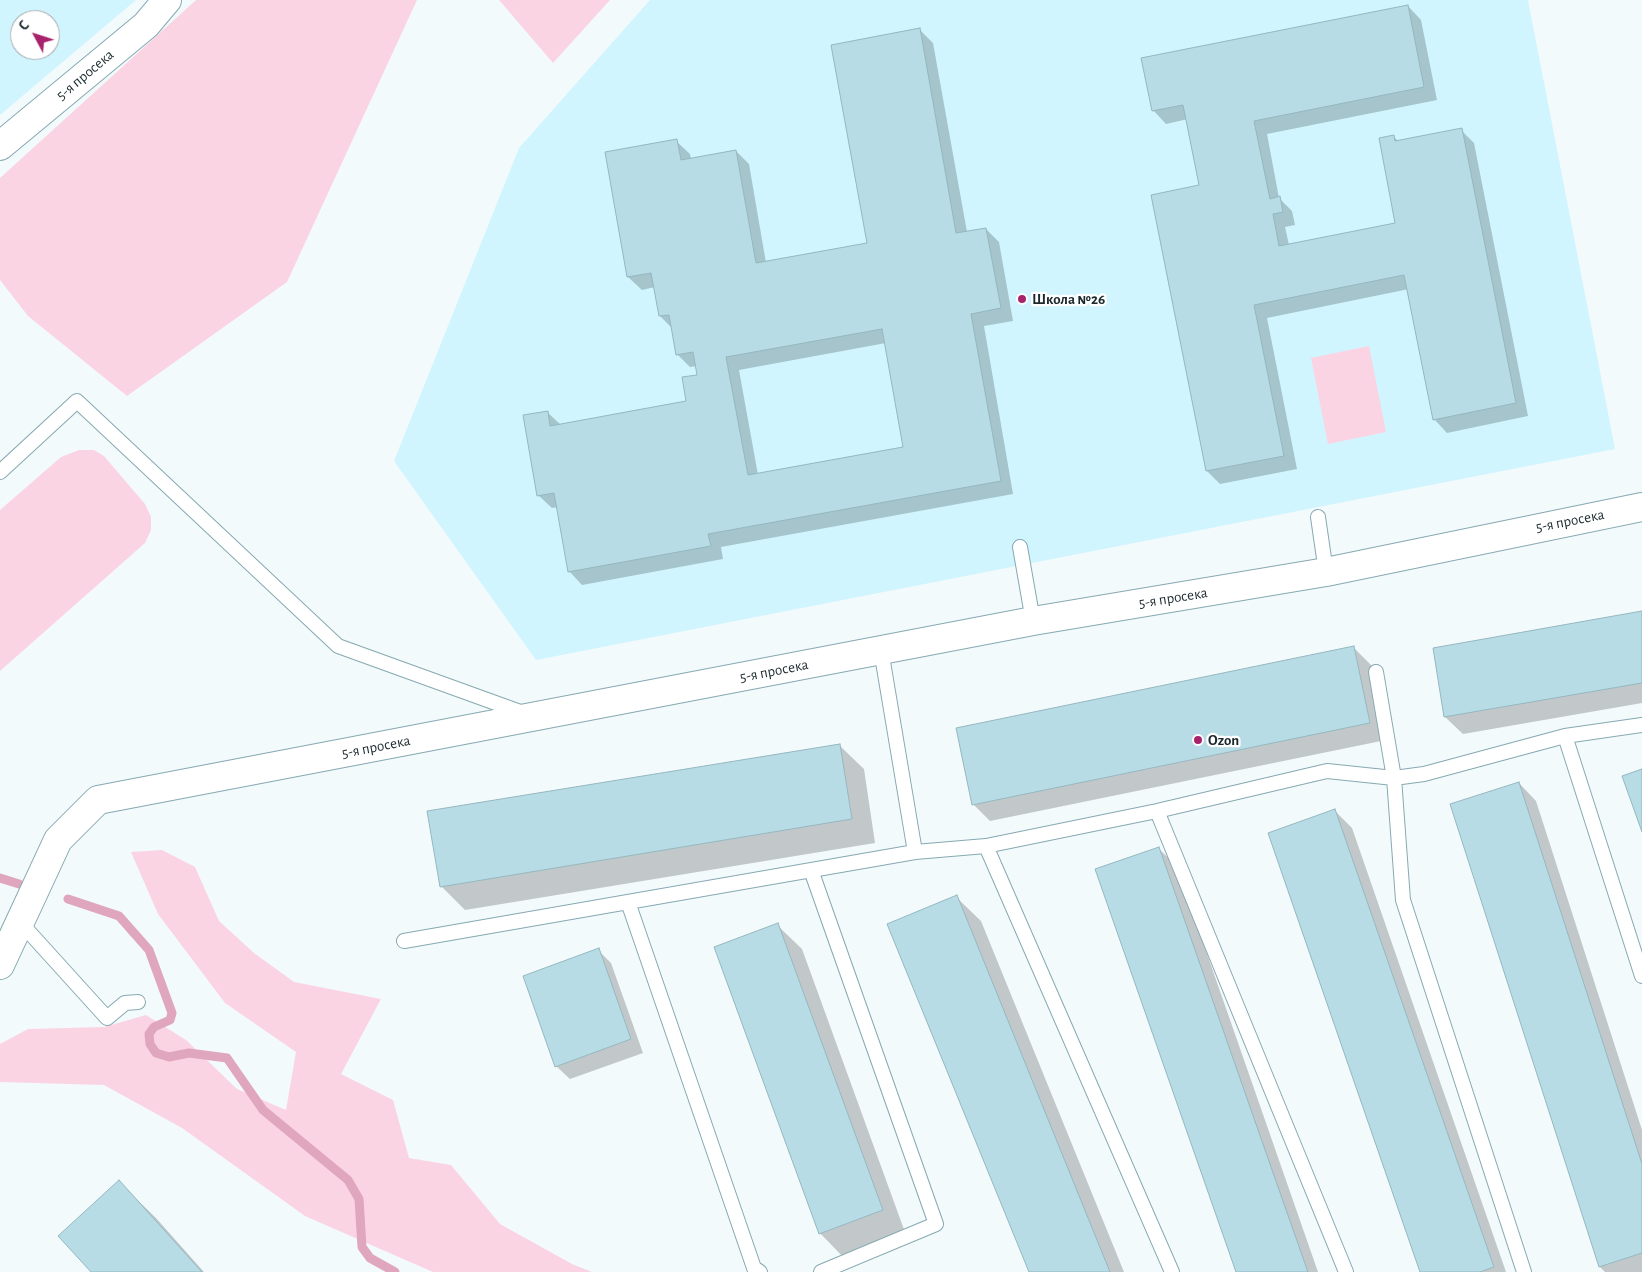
<!DOCTYPE html>
<meta charset="utf-8">
<style>
body{margin:0}
#map{position:relative;width:1642px;height:1272px;overflow:hidden;background:#f3fafc;font-family:"Alegreya Sans",sans-serif}
canvas{display:block}
.north{position:absolute;left:10px;top:10px;width:50px;height:50px;box-sizing:border-box;background:#fff;border:1px solid #a4a9ab;border-radius:50%;rotate:310deg;font-size:14px;font-weight:700;line-height:20px;text-align:center;color:#1b292d}
.north::after{content:'';display:block;margin:auto;width:18px;height:22px;background:#a8236c;clip-path:polygon(50% 0,100% 100%,50% 72%,0 100%)}
</style>
<div id="map">
<canvas width="1642" height="1272"></canvas>
<div class="north">С</div>
</div>
<script>
const context = document.querySelector('canvas').getContext('2d');
context.lineJoin = 'round';
function fillPath(path, color) {
  context.fillStyle = color;
  context.fill(path, 'evenodd');
}
function poly(rows) {
  const path = new Path2D();
  for (const r of rows) {
    path.moveTo(r[0], r[1]);
    for (let i = 2; i < r.length; i += 2) path.lineTo(r[i], r[i + 1]);
  }
  return path;
}
function trace(path, color, width, dash) {
  context.strokeStyle = color;
  context.lineWidth = width;
  context.lineCap = dash ? 'butt' : 'round';
  context.setLineDash(dash || []);
  context.stroke(path);
}
function drawText(font, color, halo, rows, align = 'center') {
  context.font = font + ' "Alegreya Sans",sans-serif';
  context.lineWidth = 4.5;
  context.setLineDash([]);
  context.textBaseline = 'middle';
  context.strokeStyle = halo;
  context.fillStyle = color;
  for (const [text, x, y, turn = 0] of rows) {
    context.save();
    context.translate(x, y);
    context.rotate((+turn || 0) * Math.PI / 180);
    context.textAlign = isNaN(turn) ? turn : align;
    if (halo) context.strokeText(text, 0, 0);
    context.fillText(text, 0, 0);
    context.restore();
  }
}
const built = poly([
 [0,0,136,0,0,115],
 [20,20,50,20,50,50,20,50],
 [650,0,1528,0,1615,449,536,660,394,461,519,148]
]);
const green = poly([
 [196,0,417,0,287,282,127,396,28,316,0,280,0,178],
 [499,0,610,0,553,63],
 [1369,346,1386,432,1328,444,1311,358],
 [79,450,94,450,104,456,145,504,151,517,151,530,145,543,0,671,0,510,61,457],
 [162,850,195,867,219,921,254,953,294,982,381,999,341,1074,393,1100,409,1158,451,1165,500,1224,572,1264,592,1272,433,1272,305,1216,182,1128,104,1085,0,1082,0,1044,28,1029,104,1027,146,1015,186,1040,237,1089,286,1110,296,1052,225,1003,158,914,131,852]
]);
const shadow = poly([
 [1408,6,1421,20,1437,100,1267,134,1279,198,1292,211,1295,225,1285,227,1289,245,1397,224,1394,137,1399,142,1461,130,1474,143,1528,416,1447,433,1434,419,1409,289,1267,318,1297,469,1220,484,1207,471,1153,195,1201,186,1188,119,1166,124,1153,110],
 [920,30,933,43,967,232,986,229,999,242,1013,321,984,326,1013,494,721,547,723,559,582,585,569,571,558,507,552,508,538,495,547,412,561,425,688,402,698,376,697,366,690,367,677,354,672,328,660,316,655,287,642,290,628,277,676,141,690,154,691,159,736,151,749,164,766,263,868,244],
 [886,343,904,448,758,475,739,370],
 [1642,612,1642,703,1463,734,1445,717,1434,649],
 [1354,648,1371,665,1386,740,990,821,973,804],
 [839,745,864,769,875,843,465,910,441,886],
 [1519,783,1536,801,1642,1130,1642,1272,1605,1272,1600,1267],
 [1335,811,1352,828,1506,1272,1421,1272],
 [1158,848,1176,865,1318,1272,1237,1272],
 [956,897,981,921,1124,1272,1030,1272],
 [777,925,802,949,906,1235,844,1258,820,1233],
 [598,950,611,963,643,1053,570,1079,556,1066],
 [119,1182,156,1218,204,1272,93,1272]
]);
const stream = poly([
 [0,878,19,884],
 [68,899,119,916,149,950,172,1013,170,1020,154,1027,149,1034,150,1044,156,1053,169,1057,189,1053,227,1058,263,1110,348,1180,359,1199,362,1247,370,1258,395,1272]
]);
const building = poly([
 [1408,5,1424,87,1254,121,1270,199,1280,196,1283,212,1273,214,1279,246,1395,223,1379,138,1394,135,1395,141,1462,128,1516,403,1433,420,1404,275,1254,305,1284,456,1206,471,1151,195,1199,185,1183,105,1152,111,1141,58,1408,5],
 [920,28,956,233,986,228,1001,308,971,314,1001,481,708,534,711,546,568,572,554,493,537,496,523,415,548,411,550,426,686,401,682,377,697,375,693,352,676,355,669,315,659,316,651,273,627,277,605,152,677,139,681,160,736,150,756,263,867,243,831,45,920,28],
 [882,329,903,447,748,475,726,357,882,329],
 [1642,611,1642,683,1444,717,1433,648,1642,611],
 [1354,646,1370,723,972,805,956,728,1354,646],
 [840,744,852,819,440,887,427,811,840,744],
 [1642,769,1642,832,1622,776,1642,769],
 [1519,782,1642,1164,1642,1253,1599,1267,1450,804,1519,782],
 [1335,809,1494,1267,1480,1272,1420,1272,1268,833,1335,809],
 [1159,847,1277,1184,1308,1272,1236,1272,1095,869,1159,847],
 [957,895,1110,1272,1029,1272,887,924,957,895],
 [778,923,883,1210,819,1234,714,947,778,923],
 [599,948,631,1039,555,1067,523,976,599,948],
 [119,1180,202,1272,91,1272,58,1236,119,1180]
]);
const lane = poly([
 [0,472,77,401,338,646,526,714],
 [1318,517,1326,572],
 [1020,547,1033,621],
 [881,650,915,852,986,846],
 [1376,672,1394,778,1403,900,1524,1272],
 [1565,736,1642,976],
 [1157,811,1346,1272],
 [811,870,936,1224,821,1272],
 [628,902,754,1268,760,1272],
 [20,922,107,1018,125,1003,138,1002],
 [404,941,915,852],
 [1172,1272,986,846,1157,811,1327,771,1394,778,1424,774,1565,736,1642,725]
]);
const street = poly([
 [0,146,146,25,167,0],
 [0,965,58,840,98,800,1033,621,1326,572,1642,507]
]);
const markers = [
 [1022,299,5,"#a8236c"],
 [1198,740,5,"#a8236c"]
];
const streetNames = [
 ["5-я просека",85,75,-40],
 ["5-я просека",1570,521,-11],
 ["5-я просека",1173,598,-9],
 ["5-я просека",774,671,-11],
 ["5-я просека",376,747,-11]
];
const poiNames = [
 ["Школа №26",1032,299],
 ["Ozon",1208,740]
];
fillPath(built, '#d0f5fe');
fillPath(green, '#fbd4e3');
fillPath(shadow, '#0003');
trace(stream, '#dfa6bd', 9);
fillPath(building, '#b8dce5');
trace(building, '#94b7c0', 1);
trace(lane, '#86a9b2', 16);
trace(street, '#86a9b2', 30);
trace(lane, '#fff', 14);
trace(street, '#fff', 28);
for (const [x, y, r, color] of markers) {
  const dot = new Path2D();
  dot.arc(x, y, r, 0, 2 * Math.PI);
  context.fillStyle = color;
  context.fill(dot);
  trace(dot, '#fff', 2);
}
drawText('15px', '#1b292d', '#fff', streetNames);
drawText('bold 15px', '#1b292d', '#fff', poiNames, 'left');
</script>
